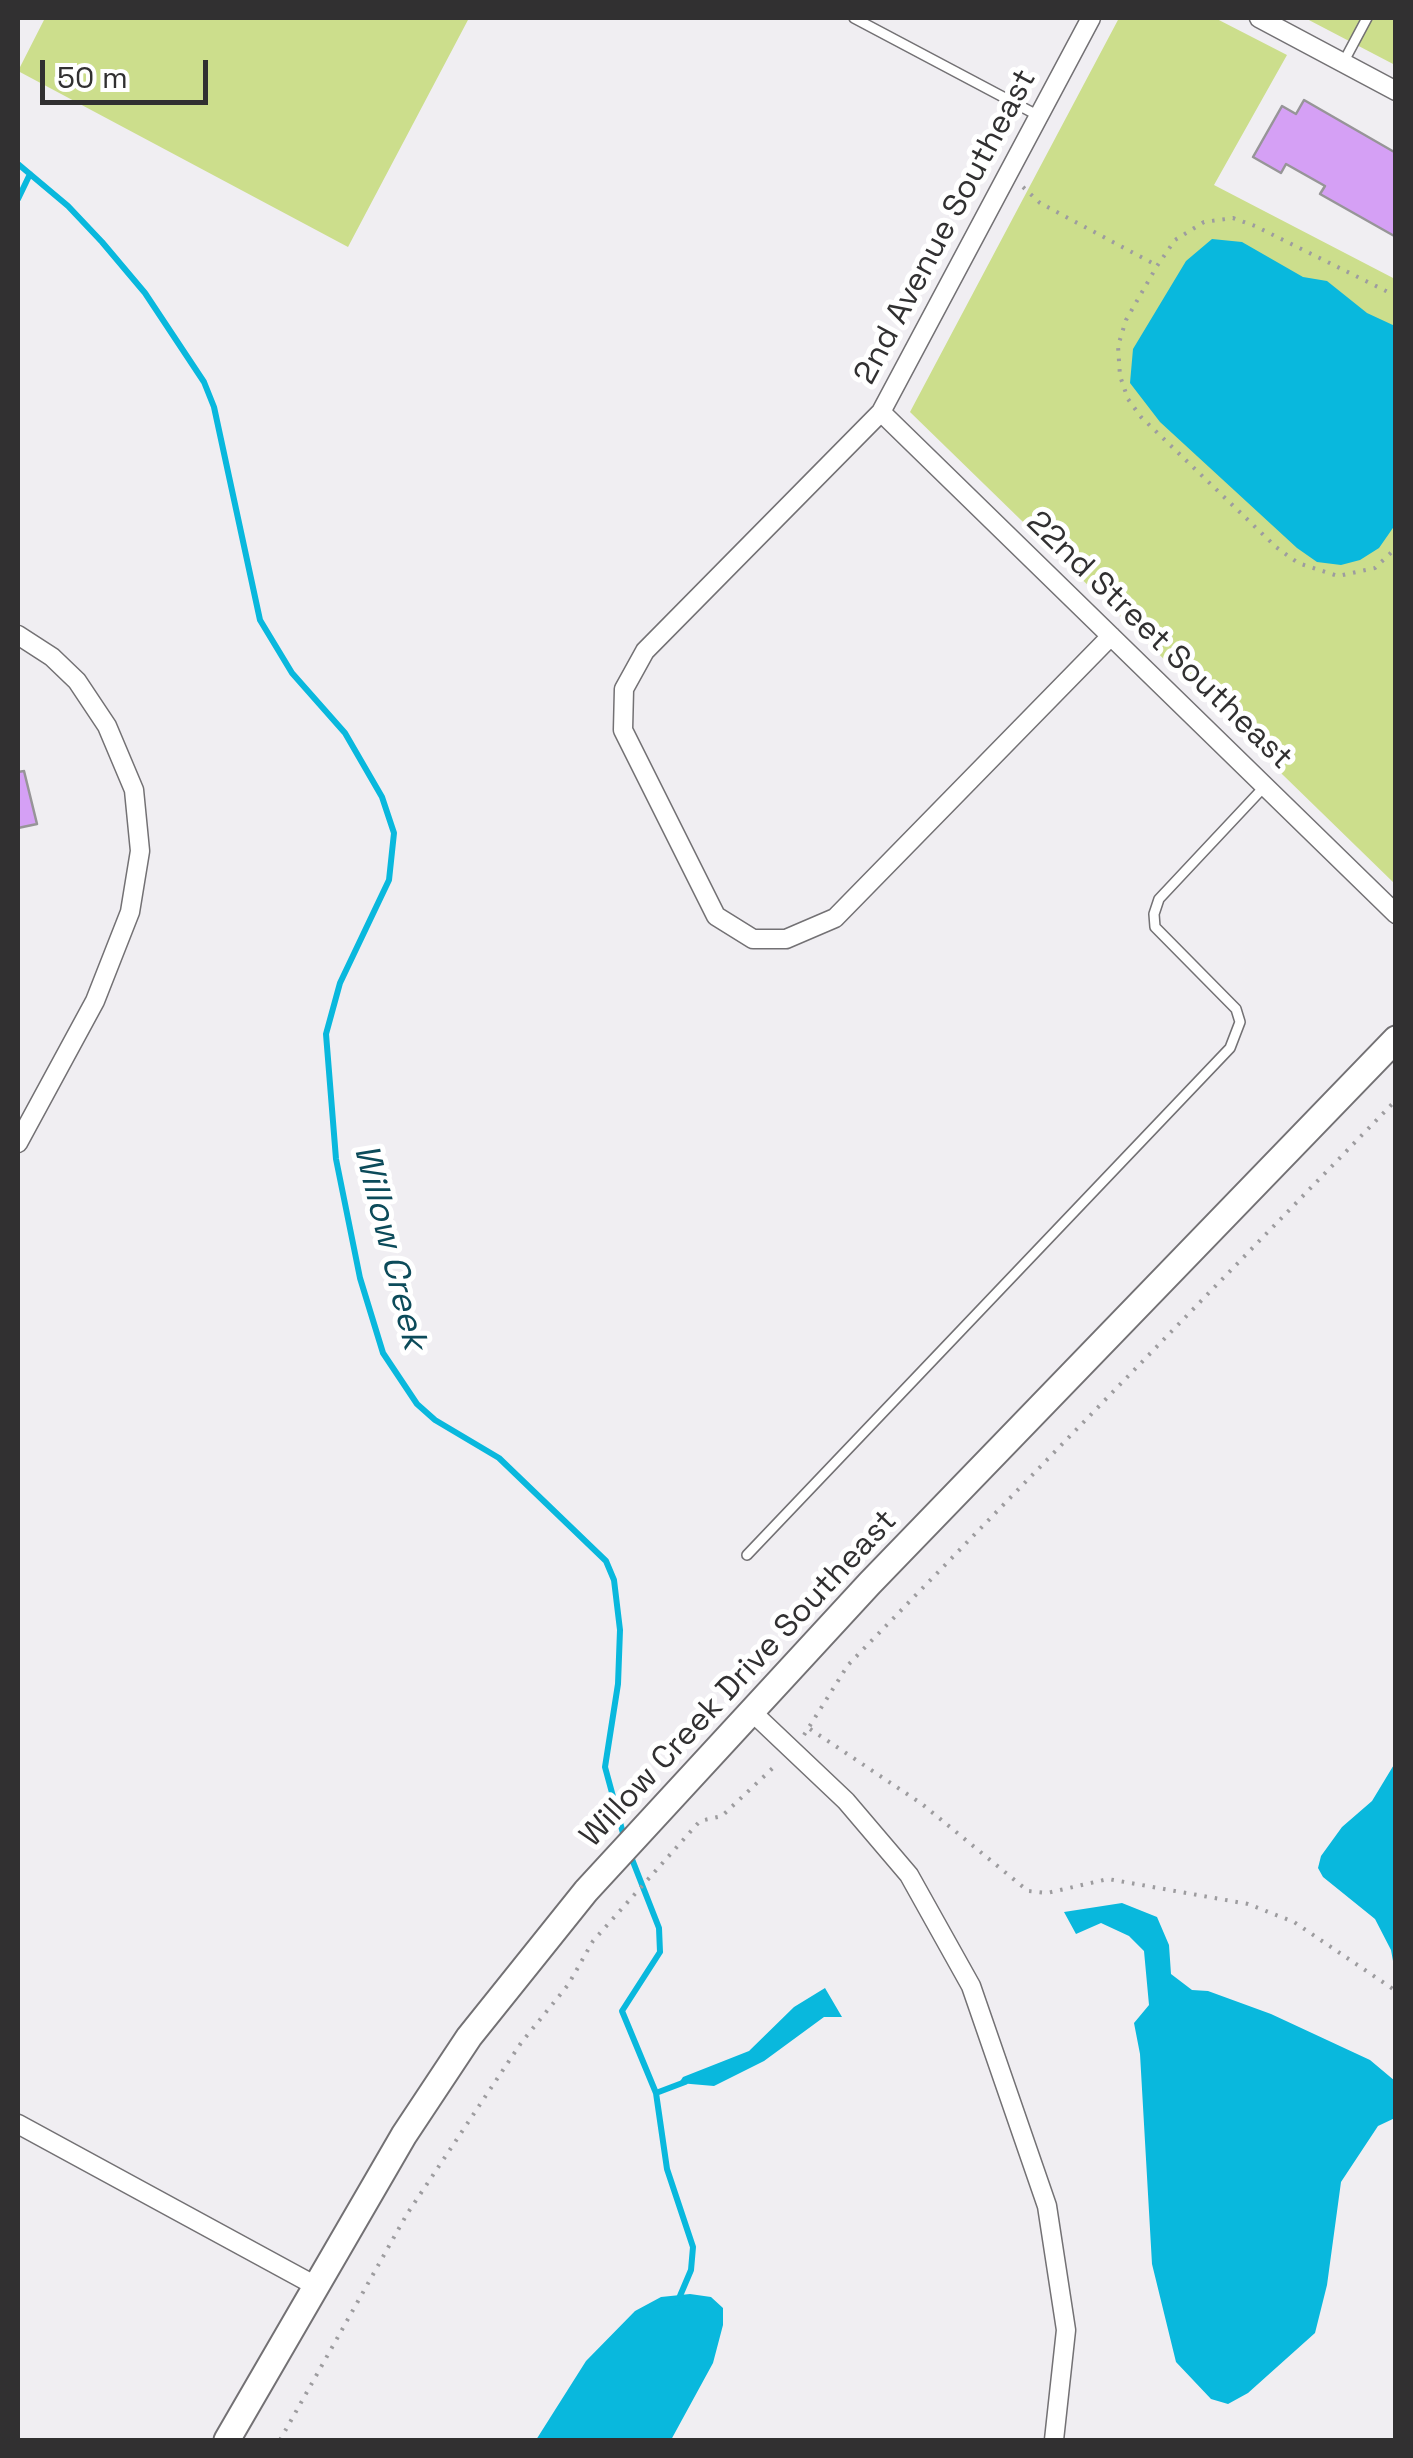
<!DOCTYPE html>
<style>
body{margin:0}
#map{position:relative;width:1413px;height:2458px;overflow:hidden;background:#f0eef2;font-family:"Space Grotesk",sans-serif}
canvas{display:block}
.frame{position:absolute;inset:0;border:20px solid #313031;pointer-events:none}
.scale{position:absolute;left:40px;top:60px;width:168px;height:45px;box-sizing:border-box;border:5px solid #313031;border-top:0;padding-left:12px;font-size:30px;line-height:35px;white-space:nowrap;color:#313031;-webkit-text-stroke:8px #fff;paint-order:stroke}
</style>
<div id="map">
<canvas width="1413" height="2458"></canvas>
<div class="frame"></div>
<div class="scale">50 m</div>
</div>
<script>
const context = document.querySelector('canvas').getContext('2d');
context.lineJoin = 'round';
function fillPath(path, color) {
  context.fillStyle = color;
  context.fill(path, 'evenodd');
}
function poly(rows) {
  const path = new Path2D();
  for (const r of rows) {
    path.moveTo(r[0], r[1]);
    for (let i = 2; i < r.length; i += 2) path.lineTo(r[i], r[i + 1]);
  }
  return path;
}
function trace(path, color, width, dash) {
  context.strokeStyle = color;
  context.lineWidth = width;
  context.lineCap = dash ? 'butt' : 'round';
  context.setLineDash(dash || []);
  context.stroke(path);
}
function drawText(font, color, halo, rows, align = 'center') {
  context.font = font + ' "Space Grotesk",sans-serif';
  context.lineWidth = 10;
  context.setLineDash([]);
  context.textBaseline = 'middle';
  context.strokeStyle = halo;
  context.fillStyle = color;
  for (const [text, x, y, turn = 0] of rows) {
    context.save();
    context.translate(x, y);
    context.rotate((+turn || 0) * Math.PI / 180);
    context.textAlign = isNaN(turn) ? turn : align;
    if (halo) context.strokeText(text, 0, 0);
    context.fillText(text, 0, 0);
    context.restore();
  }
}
const green = poly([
 [45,18,469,18,348,247,18,71],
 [1119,18,1215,18,1287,55,1214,185,1395,279,1395,884,910,412],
 [1305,18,1395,18,1395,65]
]);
const water = poly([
 [1212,239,1242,242,1303,277,1327,281,1367,313,1395,326,1395,525,1379,548,1360,560,1341,565,1317,562,1297,548,1160,422,1130,383,1133,349,1186,261],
 [1395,1763,1396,1972,1395,1972,1391,1950,1375,1919,1323,1877,1318,1868,1321,1856,1342,1827,1372,1801],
 [1122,1903,1157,1917,1169,1945,1171,1974,1192,1990,1208,1991,1271,2014,1370,2060,1395,2081,1395,2118,1378,2126,1341,2182,1327,2285,1315,2333,1248,2393,1228,2404,1211,2399,1176,2362,1152,2264,1140,2054,1134,2023,1149,2005,1144,1951,1129,1936,1101,1923,1076,1934,1064,1912],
 [825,1988,842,2017,824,2017,764,2061,714,2086,679,2083,683,2077,749,2051,794,2007],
 [690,2294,711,2297,723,2308,723,2325,713,2363,671,2440,536,2440,586,2361,635,2311,661,2297]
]);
const stream = poly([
 [18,164,68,206,102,242,145,293,204,382,214,407,260,620,292,673,345,733,382,797,394,833,389,880,340,983,326,1034,336,1159,360,1278,383,1353,417,1404,435,1420,499,1458,606,1561,614,1580,620,1630,618,1684,605,1767,624,1837],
 [18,199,30,174],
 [630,1854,659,1928,660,1952,622,2011,656,2093,667,2169,693,2247,691,2270,677,2303],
 [656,2093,685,2082]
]);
const building = poly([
 [1304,100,1396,153,1396,237,1320,194,1325,186,1286,164,1281,173,1253,157,1282,106,1296,114,1304,100],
 [24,771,37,824,18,828,18,772,24,771]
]);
const path = poly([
 [1023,187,1040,203,1156,265],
 [1396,296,1255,226,1233,218,1204,222,1175,240,1157,266,1126,320,1118,346,1120,376,1128,399,1141,417,1276,547,1298,563,1338,576,1375,568,1396,548],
 [810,1729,922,1804,1028,1891,1047,1893,1108,1879,1248,1904,1294,1922,1396,1991],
 [804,1735,848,1665,1396,1100],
 [280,2440,407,2214,521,2043,568,1985,593,1941,700,1821,722,1816,777,1764]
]);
const service = poly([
 [854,18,1039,116],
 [1343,63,1367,18],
 [747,1555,1230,1048,1240,1022,1236,1009,1155,927,1154,914,1159,899,1265,786]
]);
const minor = poly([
 [1091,18,881,412,645,651,624,689,623,730,716,916,753,939,786,939,835,918,1111,636],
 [1259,18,1396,91],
 [881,412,1396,914],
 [18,635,52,657,77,681,107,726,134,790,140,851,130,912,95,1001,18,1143],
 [751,1711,846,1801,909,1875,971,1986,1047,2206,1066,2330,1054,2440],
 [18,2124,314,2285]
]);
const secondary = poly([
 [227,2440,404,2135,469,2037,586,1891,870,1583,1396,1039]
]);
const streetNames = [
 ["2nd Avenue Southeast",946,227,-62],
 ["22nd Street Southeast",1159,641,44],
 ["Willow Creek Drive Southeast",739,1679,-47]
];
const waterNames = [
 ["Willow Creek",389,1247,76]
];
fillPath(green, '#ccde8c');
fillPath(water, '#09b8dd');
trace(stream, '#09b8dd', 6);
fillPath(building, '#d5a0f5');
trace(building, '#979598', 2.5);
trace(service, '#737174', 12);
trace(minor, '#737174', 21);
trace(secondary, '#737174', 29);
trace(path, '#9d9c9f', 4, [2.5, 8]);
trace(service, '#fff', 9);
trace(minor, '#fff', 18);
trace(secondary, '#fff', 25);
drawText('32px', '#313031', '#fff', streetNames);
drawText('italic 35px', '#0c4b5a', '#fff', waterNames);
</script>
